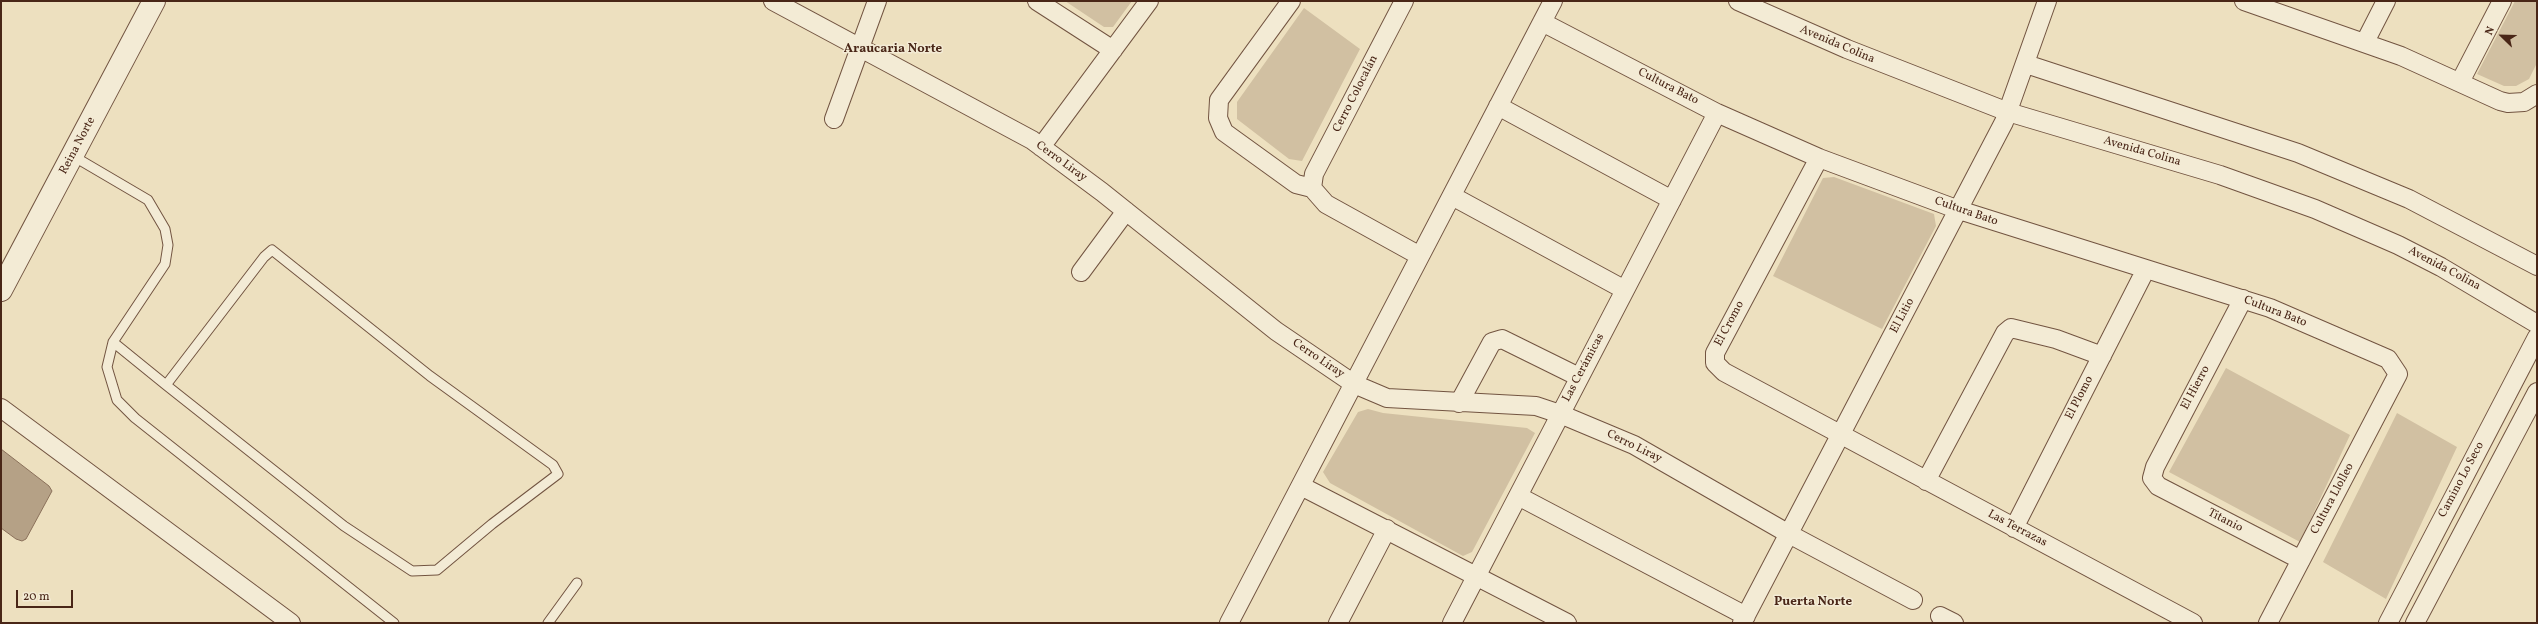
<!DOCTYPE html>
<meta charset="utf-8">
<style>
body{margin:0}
#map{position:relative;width:2538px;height:624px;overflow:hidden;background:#ede0bf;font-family:Vollkorn,serif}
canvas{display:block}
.frame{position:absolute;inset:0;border:2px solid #492617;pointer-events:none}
.north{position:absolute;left:2482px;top:16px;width:40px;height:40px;-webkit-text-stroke:3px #f3ebd5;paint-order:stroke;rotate:293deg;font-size:11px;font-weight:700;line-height:16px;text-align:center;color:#492617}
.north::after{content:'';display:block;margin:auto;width:14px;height:18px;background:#492617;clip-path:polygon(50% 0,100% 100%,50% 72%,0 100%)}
.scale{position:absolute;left:16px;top:590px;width:57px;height:18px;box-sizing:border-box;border:2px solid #492617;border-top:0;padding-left:5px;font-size:12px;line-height:14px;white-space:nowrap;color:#492617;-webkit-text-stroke:3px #f3ebd5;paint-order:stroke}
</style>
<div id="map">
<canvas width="2538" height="624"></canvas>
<div class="frame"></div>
<div class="north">N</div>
<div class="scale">20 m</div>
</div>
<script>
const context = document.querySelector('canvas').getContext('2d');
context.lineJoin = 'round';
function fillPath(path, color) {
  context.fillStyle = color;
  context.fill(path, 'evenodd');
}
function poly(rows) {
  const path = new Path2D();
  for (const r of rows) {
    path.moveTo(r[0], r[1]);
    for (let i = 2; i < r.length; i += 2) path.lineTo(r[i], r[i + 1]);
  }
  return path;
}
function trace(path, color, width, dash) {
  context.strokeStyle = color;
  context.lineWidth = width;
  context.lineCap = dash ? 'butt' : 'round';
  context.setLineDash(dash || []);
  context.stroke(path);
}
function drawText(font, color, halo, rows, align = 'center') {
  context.font = font + ' Vollkorn,serif';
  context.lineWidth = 3;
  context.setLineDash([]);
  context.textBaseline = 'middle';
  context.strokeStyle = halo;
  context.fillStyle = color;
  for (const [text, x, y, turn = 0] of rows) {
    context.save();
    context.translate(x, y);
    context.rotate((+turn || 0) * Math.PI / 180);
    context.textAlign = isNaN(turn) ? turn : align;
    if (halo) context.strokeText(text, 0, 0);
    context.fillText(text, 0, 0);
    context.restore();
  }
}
const green = poly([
 [1065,1,1132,1,1113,27,1104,27],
 [2515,1,2537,1,2537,63,2529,79,2516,86,2504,86,2477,74],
 [1304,8,1360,49,1302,161,1289,159,1237,119,1237,102],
 [1834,177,1934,214,1936,226,1882,329,1773,276,1823,178],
 [2226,368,2350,435,2300,542,2169,472],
 [1368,409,1383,413,1527,428,1535,433,1472,552,1463,556,1330,483,1323,472,1358,412],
 [2397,413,2457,447,2386,599,2323,562]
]);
const water = poly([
 [1,449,49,486,52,491,26,539,22,541,16,539,1,528,1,449]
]);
const service = poly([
 [73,156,148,200,165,229,168,245,165,264,113,342,107,367,117,400,135,418,394,623],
 [113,342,166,385,344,526,412,571,437,570,492,524,558,474,553,465,430,376,272,250,264,257,166,385],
 [548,623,577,583]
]);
const minor = poly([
 [773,1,1032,140,1102,192,1276,331,1354,384,1387,398,1536,406,1560,414,1634,445,1789,534,1913,600],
 [1037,1,1113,50],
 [1291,1,1219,100,1218,118,1224,132,1296,184,1312,188,1326,204,1420,256],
 [1738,1,1847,49,2008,112,2220,175,2315,209,2398,245,2441,267,2537,324],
 [2244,1,2401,56,2500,101,2508,103,2524,102,2537,94],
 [1542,22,1717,113,1819,158,1959,210,2270,308,2388,359,2398,374,2268,623],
 [2365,42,2386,1],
 [2026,64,2298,153,2409,199,2537,266],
 [2460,82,2502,1],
 [1498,106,1672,200],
 [834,119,877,1],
 [1041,147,1149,1],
 [1819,158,1715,353,1715,363,1724,372,2193,623],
 [1312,188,1314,174,1404,1],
 [1452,196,1625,290],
 [1081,272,1126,211],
 [2243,299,2155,467,2152,478,2158,486,2301,560],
 [1459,403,1492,342,1502,339,1579,377],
 [1,408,291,623],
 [1926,481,2005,333,2011,328,2056,339,2102,356],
 [1301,486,1567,623],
 [1518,496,1746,616],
 [2014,528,2146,269],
 [1940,616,1954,623],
 [1229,623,1553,1],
 [1338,623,1387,529],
 [1452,623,1717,113],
 [1742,623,2004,122,2047,1],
 [2388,623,2537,337],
 [2415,623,2537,392]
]);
const tertiary = poly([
 [1,290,154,1]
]);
const streetNames = [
 ["Avenida Colina",1837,45,23],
 ["Cultura Bato",1668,87,27],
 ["Cerro Colocalán",1356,94,-63],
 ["Reina Norte",78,146,-62],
 ["Avenida Colina",2142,152,16],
 ["Cerro Liray",1061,162,36],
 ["Cultura Bato",1966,212,19],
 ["Avenida Colina",2444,269,28],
 ["Cultura Bato",2275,312,21],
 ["El Litio",1903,316,-62],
 ["El Cromo",1730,324,-62],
 ["Cerro Liray",1318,359,34],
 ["Las Cerámicas",1584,368,-62],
 ["El Hierro",2196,388,-62],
 ["El Plomo",2080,398,-63],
 ["Cerro Liray",1634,447,26],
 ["Camino Lo Seco",2462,480,-62],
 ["Cultura Llolleo",2333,499,-62],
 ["Titanio",2225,521,27],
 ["Las Terrazas",2017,529,28]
];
const neighbourhoodNames = [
 ["Araucaria Norte",893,50],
 ["Puerta Norte",1813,603]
];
fillPath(green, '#d1c0a2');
fillPath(water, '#b5a186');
trace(water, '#8a705a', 1);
trace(service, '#725441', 11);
trace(minor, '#725441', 20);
trace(tertiary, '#725441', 24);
trace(service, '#f3ebd5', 9);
trace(minor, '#f3ebd5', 18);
trace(tertiary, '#f3ebd5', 22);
drawText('12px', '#492617', '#f3ebd5', streetNames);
drawText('bold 13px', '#492617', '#f3ebd5', neighbourhoodNames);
</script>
